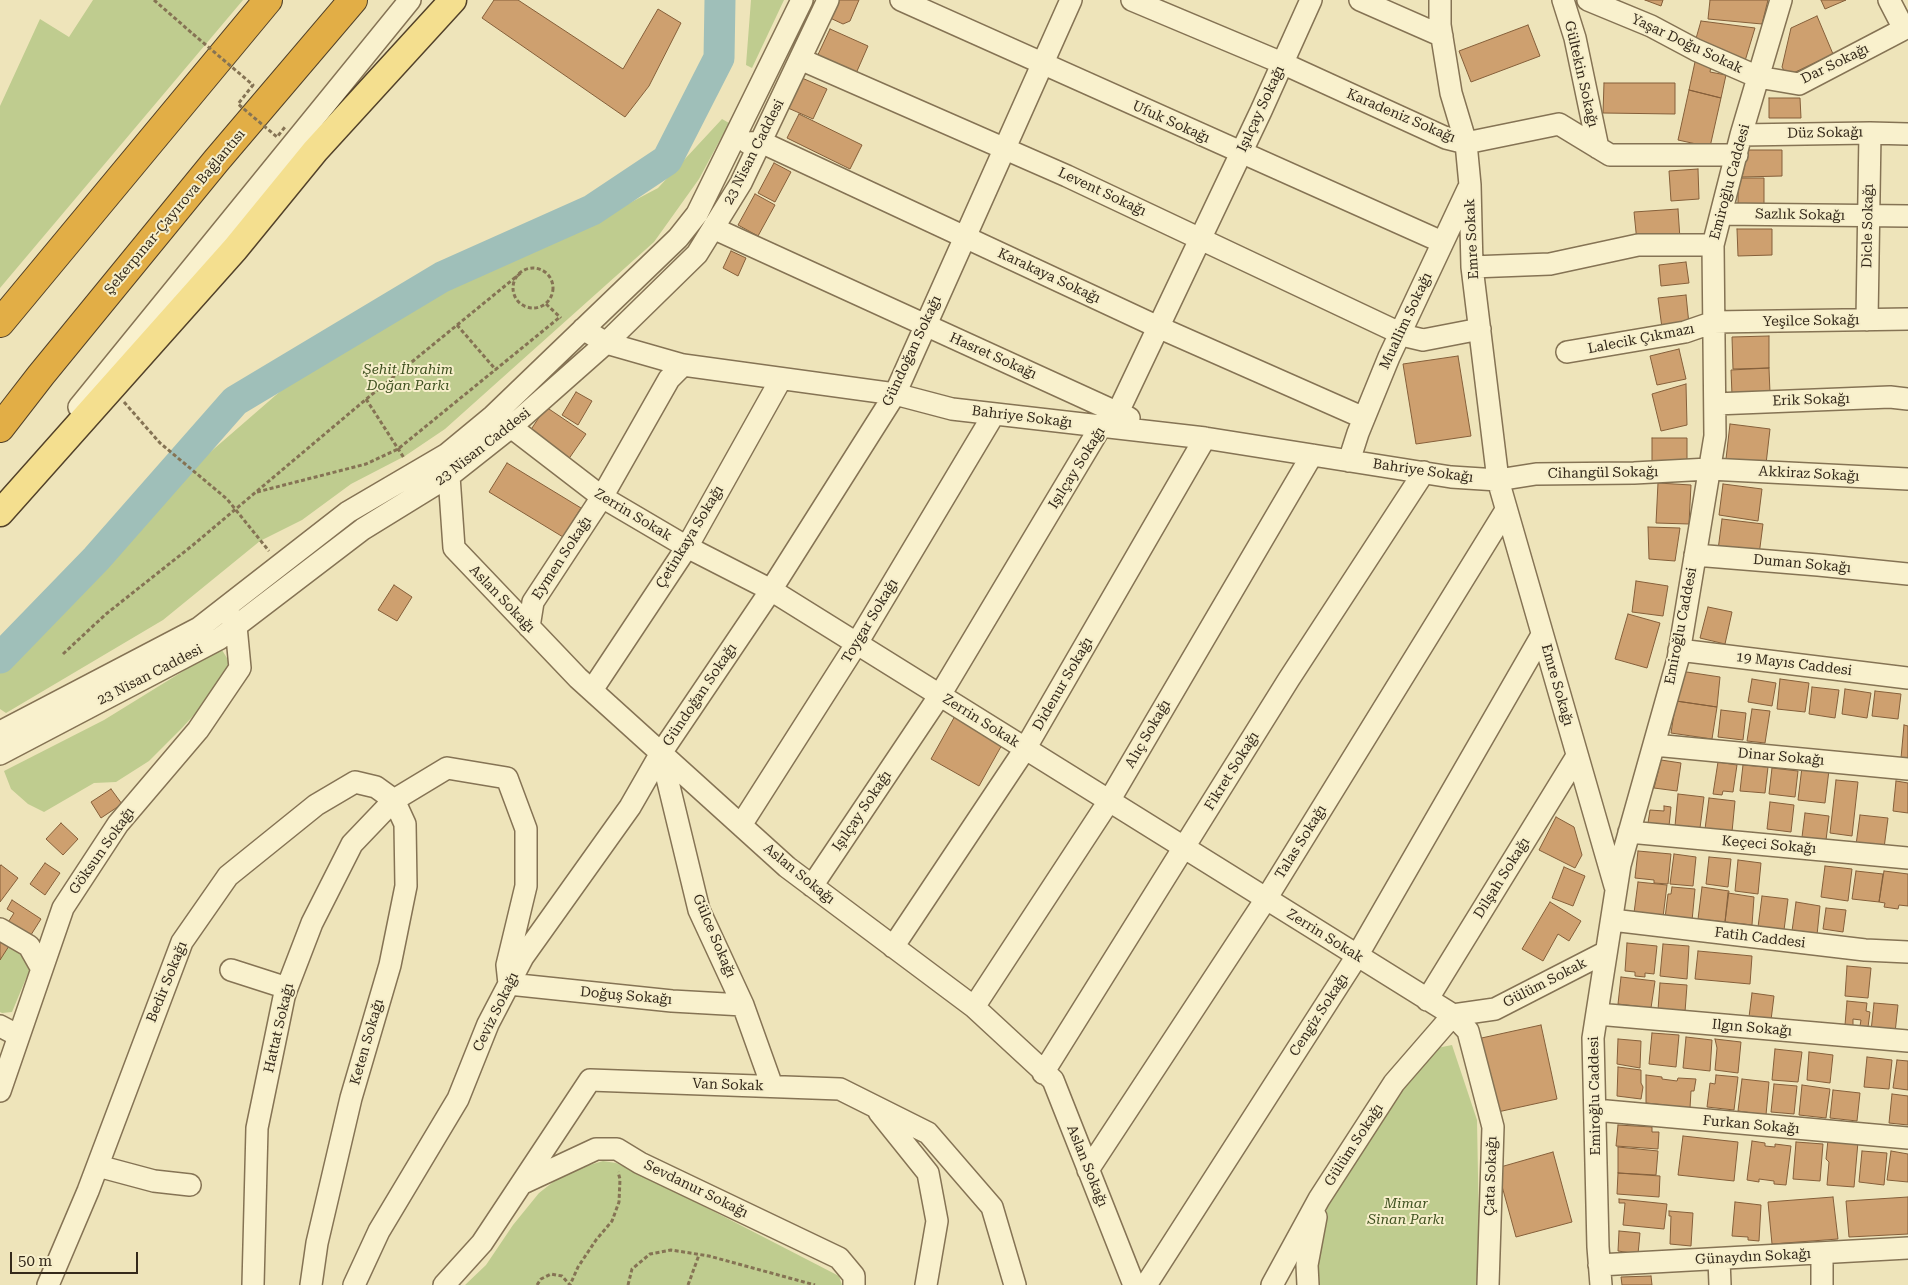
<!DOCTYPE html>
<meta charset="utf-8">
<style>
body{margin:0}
#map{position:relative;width:1908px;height:1285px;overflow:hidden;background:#eee4ba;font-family:"Roboto Serif",serif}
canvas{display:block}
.scale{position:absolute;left:10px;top:1252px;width:128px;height:22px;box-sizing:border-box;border:2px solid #34291a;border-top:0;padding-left:6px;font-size:15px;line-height:18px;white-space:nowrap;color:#34291a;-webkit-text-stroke:4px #f6eeca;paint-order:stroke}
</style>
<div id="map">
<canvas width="1908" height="1285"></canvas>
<div class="scale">50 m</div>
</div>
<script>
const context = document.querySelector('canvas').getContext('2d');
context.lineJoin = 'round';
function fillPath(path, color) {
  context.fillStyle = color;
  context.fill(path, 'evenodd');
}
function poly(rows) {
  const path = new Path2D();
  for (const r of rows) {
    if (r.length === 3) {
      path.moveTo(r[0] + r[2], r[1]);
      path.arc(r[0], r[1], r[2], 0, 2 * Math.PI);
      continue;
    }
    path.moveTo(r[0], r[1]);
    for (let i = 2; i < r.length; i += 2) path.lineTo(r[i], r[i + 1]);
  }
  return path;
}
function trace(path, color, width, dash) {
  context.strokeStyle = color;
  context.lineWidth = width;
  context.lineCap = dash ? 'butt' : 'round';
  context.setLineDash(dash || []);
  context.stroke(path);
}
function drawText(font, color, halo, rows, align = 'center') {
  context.font = font + ' "Roboto Serif",serif';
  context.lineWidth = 4;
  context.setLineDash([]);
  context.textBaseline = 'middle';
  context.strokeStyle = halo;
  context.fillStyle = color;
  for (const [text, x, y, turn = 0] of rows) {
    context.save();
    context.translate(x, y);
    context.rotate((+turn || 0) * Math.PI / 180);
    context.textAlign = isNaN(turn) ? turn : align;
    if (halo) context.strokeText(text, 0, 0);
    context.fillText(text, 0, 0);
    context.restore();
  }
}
const green = poly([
 [93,0,243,0,0,288,0,106,40,19,69,37],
 [751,0,784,0,752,68,746,65],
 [722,119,729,123,699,179,654,242,445,429,405,456,351,484,302,520,260,541,163,620,6,713,0,709,0,672,73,598,170,487,291,382,398,309,518,249,603,217,658,188],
 [222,650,230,663,223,683,182,728,149,761,116,782,94,783,44,812,28,804,11,789,4,771,104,720,211,654],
 [0,939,24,952,32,964,12,1012,2,1013,0,1012],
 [1452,1045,1477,1120,1479,1230,1477,1285,1315,1285,1316,1262,1328,1203,1405,1080,1437,1048],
 [603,1161,616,1163,647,1177,839,1276,842,1285,465,1285,486,1265,513,1225,539,1193,557,1179,583,1167]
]);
const river = poly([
 [0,658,96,559,235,401,442,277,592,210,667,160,719,58,720,0]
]);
const building = poly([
 [494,0,518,0,623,69,658,9,681,23,649,86,625,117,482,18,494,0],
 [835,0,859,0,850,21,843,24,828,17,835,0],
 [1645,0,1663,0,1661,6,1645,0],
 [1710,0,1768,0,1762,24,1708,19,1710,0],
 [1821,0,1846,0,1825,9,1821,0],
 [1817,16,1833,54,1787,76,1782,67,1791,28,1817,16],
 [1701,21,1755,28,1745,61,1695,42,1701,21],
 [1528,25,1540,56,1471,82,1459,51,1528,25],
 [830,29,868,46,854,78,815,61,830,29],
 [1695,62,1711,66,1710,72,1726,75,1721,98,1689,90,1695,62],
 [802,78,827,89,813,119,788,108,802,78],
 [1604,83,1675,83,1675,114,1603,113,1604,83],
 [1689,90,1721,98,1710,147,1678,140,1689,90],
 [1769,98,1800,98,1801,118,1769,118,1769,98],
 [799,114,862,145,850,169,787,138,799,114],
 [1748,150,1782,150,1782,176,1742,177,1748,150],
 [774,163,791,172,775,202,758,193,774,163],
 [1698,169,1699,199,1671,201,1669,171,1698,169],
 [1738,178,1764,178,1764,205,1738,205,1738,178],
 [755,194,775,205,758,236,738,225,755,194],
 [1678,209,1680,239,1637,242,1634,212,1678,209],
 [1737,229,1772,229,1772,255,1738,256,1737,229],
 [731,251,746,258,738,276,723,268,731,251],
 [1686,262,1689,283,1661,286,1659,265,1686,262],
 [1686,295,1689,324,1662,328,1658,298,1686,295],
 [1769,336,1769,368,1733,369,1732,337,1769,336],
 [1679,349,1686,379,1657,385,1650,356,1679,349],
 [1458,356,1471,436,1416,444,1403,364,1458,356],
 [1769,368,1770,393,1732,395,1731,370,1769,368],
 [1686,384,1687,425,1661,431,1652,394,1686,384],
 [576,392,592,401,578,425,562,415,576,392],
 [546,407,586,434,568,460,528,434,546,407],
 [1730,424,1770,429,1766,464,1726,459,1730,424],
 [1652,438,1687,438,1687,465,1652,464,1652,438],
 [507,463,581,508,563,537,489,492,507,463],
 [1658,483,1691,485,1689,524,1656,523,1658,483],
 [1723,484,1762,489,1758,521,1719,515,1723,484],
 [1722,519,1763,524,1759,555,1718,550,1722,519],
 [1648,527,1680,528,1675,561,1649,559,1648,527],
 [1636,581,1668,586,1663,616,1632,612,1636,581],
 [394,585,412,597,397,621,378,610,394,585],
 [1708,607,1732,612,1725,644,1700,638,1708,607],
 [1628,614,1660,623,1647,668,1615,659,1628,614],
 [1680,671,1720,677,1717,707,1676,701,1680,671],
 [1752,679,1776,683,1772,706,1748,702,1752,679],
 [1780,679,1809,683,1805,712,1777,709,1780,679],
 [1812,687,1839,690,1835,718,1809,714,1812,687],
 [1845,689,1871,693,1867,718,1842,714,1845,689],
 [1875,691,1901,694,1898,719,1872,716,1875,691],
 [1676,701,1717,707,1712,739,1671,733,1676,701],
 [1752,709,1770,711,1765,743,1747,741,1752,709],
 [1721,710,1746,713,1743,740,1718,737,1721,710],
 [955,716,1003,743,979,786,931,759,955,716],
 [1904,725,1908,726,1908,758,1901,758,1904,725],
 [1661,760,1681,763,1677,791,1654,788,1661,760],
 [1718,762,1737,765,1733,792,1723,791,1722,795,1713,794,1718,762],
 [1743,765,1768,767,1765,793,1740,791,1743,765],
 [1802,767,1829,770,1825,803,1798,800,1802,767],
 [1772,768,1798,771,1795,797,1769,794,1772,768],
 [1836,780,1858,782,1852,836,1830,833,1836,780],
 [1896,781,1908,783,1908,813,1893,811,1896,781],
 [111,789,122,804,101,818,91,802,111,789],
 [1678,794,1704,797,1700,828,1675,826,1678,794],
 [1709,798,1735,801,1732,832,1705,829,1709,798],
 [1770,802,1794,805,1791,832,1767,829,1770,802],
 [1664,806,1671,807,1669,826,1648,823,1650,810,1664,811,1664,806],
 [1805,813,1829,816,1826,840,1802,837,1805,813],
 [1860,815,1888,818,1884,848,1856,845,1860,815],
 [1556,817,1574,827,1582,855,1575,868,1539,850,1556,817],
 [61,823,78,839,63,855,46,839,61,823],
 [1638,851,1671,854,1668,884,1654,883,1654,880,1635,878,1638,851],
 [1674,854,1696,857,1693,886,1670,884,1674,854],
 [1709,857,1731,859,1728,887,1706,884,1709,857],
 [1738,860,1761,863,1758,894,1735,891,1738,860],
 [45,863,60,873,45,895,30,884,45,863],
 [1,865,18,878,0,902,0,866,1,865],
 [1825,866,1852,869,1848,901,1821,897,1825,866],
 [1564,867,1585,876,1573,906,1552,898,1564,867],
 [1856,871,1883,874,1879,902,1852,899,1856,871],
 [1884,871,1908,874,1908,906,1899,905,1898,909,1884,907,1885,903,1879,902,1884,871],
 [1638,882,1667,885,1663,917,1634,913,1638,882],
 [1672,887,1695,889,1692,921,1665,918,1668,894,1671,894,1672,887],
 [1702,887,1729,891,1725,922,1698,919,1702,887],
 [1728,893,1754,897,1752,925,1725,922,1728,893],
 [1762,896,1788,899,1784,930,1758,927,1762,896],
 [12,900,41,919,29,938,7,924,14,913,7,909,12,900],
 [1550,902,1581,921,1569,941,1558,934,1543,961,1522,949,1550,902],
 [1796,902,1820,906,1817,935,1792,931,1796,902],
 [1826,908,1846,910,1843,932,1823,929,1826,908],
 [0,941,9,946,0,960,0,941],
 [1627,943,1657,946,1654,974,1645,973,1645,977,1635,976,1635,972,1625,971,1627,943],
 [1663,944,1689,946,1687,979,1660,976,1663,944],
 [1698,951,1752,956,1750,984,1695,979,1698,951],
 [1847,966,1871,968,1868,998,1845,996,1847,966],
 [1621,977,1655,981,1651,1008,1618,1004,1621,977],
 [1660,983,1687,985,1685,1012,1658,1010,1660,983],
 [1752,993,1774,996,1771,1020,1749,1017,1752,993],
 [1847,1001,1867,1003,1866,1011,1870,1012,1868,1027,1860,1026,1861,1020,1853,1019,1853,1026,1845,1025,1847,1001],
 [1874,1003,1898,1005,1895,1033,1871,1031,1874,1003],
 [1541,1025,1557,1099,1493,1113,1477,1039,1541,1025],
 [1652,1033,1679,1035,1676,1067,1649,1064,1652,1033],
 [1686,1037,1712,1040,1710,1071,1683,1068,1686,1037],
 [1618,1039,1641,1041,1640,1068,1617,1064,1618,1039],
 [1715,1039,1741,1042,1738,1073,1715,1070,1717,1048,1715,1039],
 [1775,1049,1802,1052,1798,1082,1772,1080,1775,1049],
 [1809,1052,1833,1055,1830,1083,1807,1080,1809,1052],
 [1867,1057,1892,1060,1889,1089,1864,1087,1867,1057],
 [1897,1060,1908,1061,1908,1090,1893,1088,1897,1060],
 [1618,1067,1641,1070,1641,1083,1643,1087,1641,1099,1617,1096,1618,1067],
 [1646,1075,1662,1077,1662,1079,1677,1081,1678,1078,1696,1079,1694,1091,1691,1091,1690,1108,1646,1103,1646,1075],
 [1716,1075,1738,1077,1734,1110,1707,1107,1710,1083,1715,1084,1716,1075],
 [1742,1079,1769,1082,1766,1115,1738,1111,1742,1079],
 [1774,1084,1797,1086,1794,1114,1771,1112,1774,1084],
 [1802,1085,1830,1089,1826,1118,1799,1115,1802,1085],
 [1833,1090,1860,1093,1857,1121,1830,1118,1833,1090],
 [1892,1094,1908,1096,1908,1125,1889,1123,1892,1094],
 [1618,1125,1652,1127,1652,1132,1659,1132,1658,1149,1616,1146,1618,1125],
 [1683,1136,1738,1142,1734,1181,1678,1175,1683,1136],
 [1828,1140,1858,1142,1854,1187,1827,1185,1829,1162,1826,1159,1828,1140],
 [1752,1141,1765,1143,1765,1146,1775,1147,1775,1144,1791,1146,1786,1185,1774,1184,1774,1181,1759,1179,1759,1182,1747,1180,1752,1141],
 [1796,1142,1823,1144,1820,1181,1793,1179,1796,1142],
 [1618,1147,1658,1151,1656,1175,1618,1173,1618,1147],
 [1862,1151,1887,1153,1884,1185,1859,1182,1862,1151],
 [1891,1151,1908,1154,1908,1182,1887,1180,1891,1151],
 [1553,1152,1572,1222,1516,1237,1497,1168,1553,1152],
 [1618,1173,1660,1176,1659,1197,1617,1194,1618,1173],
 [1833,1197,1838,1239,1772,1244,1768,1202,1833,1197],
 [1908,1197,1908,1234,1849,1237,1846,1201,1908,1197],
 [1619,1199,1667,1204,1664,1229,1623,1225,1625,1203,1619,1203,1619,1199],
 [1735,1202,1761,1205,1759,1241,1748,1240,1748,1237,1732,1236,1735,1202],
 [1669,1211,1693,1213,1691,1246,1670,1244,1671,1216,1669,1216,1669,1211],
 [1619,1231,1640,1233,1638,1254,1618,1251,1619,1231],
 [1651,1276,1652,1285,1622,1285,1621,1277,1651,1276]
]);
const path = poly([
 [154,0,193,34],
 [533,288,20],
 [546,304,561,318],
 [457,325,496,370],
 [366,399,404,458],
 [124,402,160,443,227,499,269,551],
 [257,492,366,464,398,449,560,317],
 [63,654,106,614,193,545,364,401,522,272],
 [537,1285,541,1279,551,1274,562,1276,570,1285,578,1267,596,1240,612,1221,619,1202,620,1179,618,1172],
 [628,1285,632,1269,650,1254,671,1250,709,1256,815,1285],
 [688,1285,699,1255]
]);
const minor = poly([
 [901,0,1442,242],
 [1132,0,1282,63,1446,138,1466,143,1559,124,1610,155,1737,155],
 [1360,0,1442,36],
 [1440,0,1440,25,1451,93,1466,143,1470,185,1472,267,1498,480,1615,886],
 [1563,0,1575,38,1598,148],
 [1588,0,1651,26,1696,50,1758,77,1799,84,1908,27],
 [1889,0,1904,29],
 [800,59,1067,176,1406,336,1423,340,1480,329],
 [1741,135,1870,133,1908,134],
 [748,143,761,142,1158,327,1364,418],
 [1721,214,1908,216],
 [713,228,1129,418],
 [1472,267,1550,264,1638,245,1713,245],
 [1867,320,1870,133],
 [583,329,606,343,683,365,895,394,952,409,1205,438,1451,477,1498,480,1536,474,1634,473,1709,469,1908,479],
 [1567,352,1685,332,1714,322,1908,319],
 [1715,404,1890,397,1908,399],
 [79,407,410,0],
 [511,427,602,497,687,547,771,590,1453,1015,1468,1031,1493,1127,1488,1285],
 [1349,461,1358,433,1389,357,1468,189],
 [449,476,454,548,578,678,787,867,974,1007,1053,1080,1134,1285],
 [1695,555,1818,565,1908,574],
 [529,627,533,602,602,497,669,379,683,365],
 [1679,650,1908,678],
 [592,690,687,547,781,379],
 [0,732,199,628,348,512,447,454,493,416,678,238,697,214,802,0],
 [1654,745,1908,769],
 [661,753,699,910,743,1005,772,1086],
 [0,754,219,639,363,529,449,476,511,427,606,343,697,254,741,183,828,0],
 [741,825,857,643,994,414],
 [1629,832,1908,858],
 [812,886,940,695,1101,426,1118,412,1261,111,1311,0],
 [1612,920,1865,950,1908,952],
 [0,929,29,946,42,969],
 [893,947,1025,749,1205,438],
 [231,970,287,988],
 [1427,1000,1577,756],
 [974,1007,1109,801,1312,455],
 [1597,1014,1908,1041],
 [1453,1015,1495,1009,1606,952],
 [0,1026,19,1036],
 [1043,1073,1289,679,1424,472],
 [0,1091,63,908,118,824,198,730,240,668,236,626,231,617],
 [1595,1110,1908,1138],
 [879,1112,928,1173,937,1221,926,1285],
 [98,1166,154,1181,190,1185],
 [1088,1170,1266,899,1506,510],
 [523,1183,596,1149,617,1149,640,1163,839,1258,854,1276,854,1285],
 [1822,1253,1822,1285],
 [1719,1259,1720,1285],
 [1599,1265,1908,1248],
 [48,1285,88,1191,182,942,228,876,316,805,355,782,376,787,394,800],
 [253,1285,257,1128,284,997,287,988,312,923,352,844,394,800,447,768,507,778,526,829,526,886,507,965,509,984,672,1001,743,1005],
 [311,1285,317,1243,351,1098,390,965,406,886,405,824,394,800],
 [354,1285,379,1231,458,1099,488,1024,523,957,630,807,661,753,771,590,895,394,1071,0],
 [444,1285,482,1243,590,1080,840,1089,928,1133,992,1207,1015,1285],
 [1146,1285,1357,956,1542,635],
 [1272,1285,1319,1199,1394,1083,1453,1015],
 [1308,1285,1307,1265,1316,1217],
 [1601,1285,1598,1247,1593,1038,1620,865,1678,659,1715,436,1713,245,1741,135,1781,0]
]);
const major = poly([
 [0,513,235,249,315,151,453,0]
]);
const highway = poly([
 [0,323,268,0],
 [0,428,41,375,216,161,353,0]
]);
const pathBridge = poly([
 [193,34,253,85,238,104,277,137,285,127]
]);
const streetNames = [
 ["Yaşar Doğu Sokak",1687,44,25],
 ["Dar Sokağı",1835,64,-26],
 ["Gültekin Sokağı",1581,74,77],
 ["Işılçay Sokağı",1261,109,-65],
 ["Karadeniz Sokağı",1401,116,23],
 ["Ufuk Sokağı",1171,122,24],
 ["Düz Sokağı",1825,133,-1],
 ["23 Nisan Caddesi",754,152,-63],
 ["Emiroğlu Caddesi",1730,182,-75],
 ["Levent Sokağı",1102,192,25],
 ["Şekerpınar-Çayırova Bağlantısı",175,212,-50],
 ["Sazlık Sokağı",1800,215,1],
 ["Dicle Sokağı",1868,226,-89],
 ["Emre Sokak",1472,239,-93],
 ["Karakaya Sokağı",1049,276,25],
 ["Muallim Sokağı",1406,321,-65],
 ["Yeşilce Sokağı",1811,321,-1],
 ["Lalecik Çıkmazı",1641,339,-11],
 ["Gündoğan Sokağı",912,351,-65],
 ["Hasret Sokağı",993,356,24],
 ["Erik Sokağı",1811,400,-2],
 ["Bahriye Sokağı",1022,417,7],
 ["23 Nisan Caddesi",483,447,-38],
 ["Işılçay Sokağı",1077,468,-58],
 ["Bahriye Sokağı",1423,471,8],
 ["Cihangül Sokağı",1603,473,-1],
 ["Akkiraz Sokağı",1809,474,3],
 ["Zerrin Sokak",633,515,31],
 ["Çetinkaya Sokağı",690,537,-59],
 ["Eymen Sokağı",562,558,-57],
 ["Duman Sokağı",1802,564,5],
 ["Aslan Sokağı",502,599,46],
 ["Toygar Sokağı",870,621,-59],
 ["Emiroğlu Caddesi",1681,626,-79],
 ["19 Mayıs Caddesi",1794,664,7],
 ["23 Nisan Caddesi",150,675,-27],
 ["Didenur Sokağı",1063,684,-60],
 ["Emre Sokağı",1557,685,74],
 ["Gündoğan Sokağı",700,695,-56],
 ["Zerrin Sokak",981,721,32],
 ["Alıç Sokağı",1148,734,-60],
 ["Dinar Sokağı",1781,757,5],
 ["Fikret Sokağı",1232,771,-58],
 ["Işılçay Sokağı",862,811,-56],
 ["Talas Sokağı",1301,842,-58],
 ["Keçeci Sokağı",1769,845,5],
 ["Göksun Sokağı",102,851,-55],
 ["Aslan Sokağı",799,874,39],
 ["Dilşah Sokağı",1502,878,-58],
 ["Gülce Sokağı",714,936,67],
 ["Zerrin Sokak",1325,936,32],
 ["Fatih Caddesi",1760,938,7],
 ["Bedir Sokağı",167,982,-68],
 ["Gülüm Sokak",1545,983,-27],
 ["Doğuş Sokağı",626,996,5],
 ["Ceviz Sokağı",496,1012,-64],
 ["Cengiz Sokağı",1319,1015,-57],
 ["Hattat Sokağı",279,1028,-77],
 ["Ilgın Sokağı",1752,1028,5],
 ["Keten Sokağı",367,1042,-74],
 ["Van Sokak",728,1085,2],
 ["Emiroğlu Caddesi",1595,1096,-91],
 ["Furkan Sokağı",1751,1125,5],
 ["Gülüm Sokağı",1354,1145,-57],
 ["Aslan Sokağı",1087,1166,68],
 ["Çata Sokağı",1491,1176,-88],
 ["Sevdanur Sokağı",696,1189,26],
 ["Günaydın Sokağı",1753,1257,-3]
];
const parkNames = [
 ["Şehit İbrahim",408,370],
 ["Doğan Parkı",408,386],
 ["Mimar",1406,1204],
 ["Sinan Parkı",1406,1220]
];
fillPath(green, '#bfcc8f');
trace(river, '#9fbfb9', 31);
fillPath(building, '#cea06f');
trace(building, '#855f3a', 1);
trace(minor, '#857354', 24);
trace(major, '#524129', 29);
trace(highway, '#524129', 30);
trace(path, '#857354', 3, [4, 2.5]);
trace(minor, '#f9f1cd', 21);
trace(major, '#f4df8f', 26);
trace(highway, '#e2ae46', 28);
trace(pathBridge, '#857354', 3, [4, 2.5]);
drawText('14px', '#34291a', '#f6eeca', streetNames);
drawText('italic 14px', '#3f5120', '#f6eeca', parkNames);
</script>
